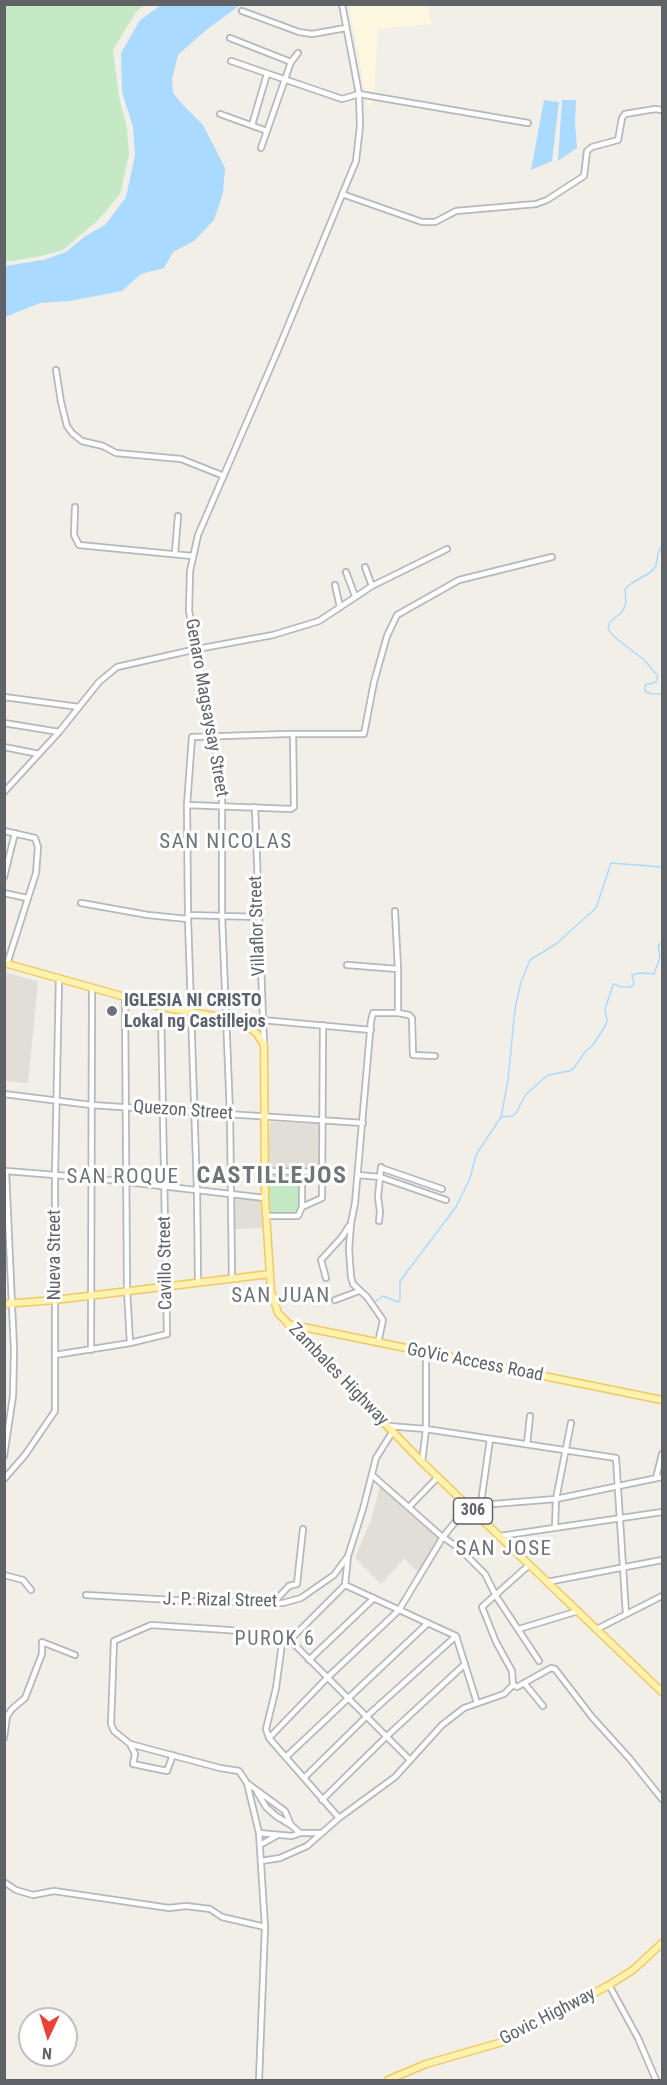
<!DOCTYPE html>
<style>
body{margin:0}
#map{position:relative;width:667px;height:2085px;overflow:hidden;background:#f1efe8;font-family:"Roboto Condensed",sans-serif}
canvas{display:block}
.frame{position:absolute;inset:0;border:6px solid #5f6368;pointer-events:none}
.north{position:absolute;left:18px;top:2007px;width:60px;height:60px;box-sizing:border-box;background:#fff;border:2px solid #bfc1c3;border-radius:50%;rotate:184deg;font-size:16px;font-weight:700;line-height:24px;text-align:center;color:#5f6368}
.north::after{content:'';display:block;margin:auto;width:21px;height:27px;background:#ea4335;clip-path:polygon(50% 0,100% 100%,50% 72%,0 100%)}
</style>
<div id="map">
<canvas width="667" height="2085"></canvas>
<div class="frame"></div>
<div class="north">N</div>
</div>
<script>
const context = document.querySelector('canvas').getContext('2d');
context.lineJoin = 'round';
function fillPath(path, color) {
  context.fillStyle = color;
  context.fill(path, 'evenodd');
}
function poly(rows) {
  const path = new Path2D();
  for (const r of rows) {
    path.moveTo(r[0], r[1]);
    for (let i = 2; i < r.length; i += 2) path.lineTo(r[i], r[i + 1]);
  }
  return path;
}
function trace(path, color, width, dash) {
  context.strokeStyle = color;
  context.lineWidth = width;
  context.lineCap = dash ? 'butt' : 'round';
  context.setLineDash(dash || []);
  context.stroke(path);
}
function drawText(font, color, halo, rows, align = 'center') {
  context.font = font + ' "Roboto Condensed",sans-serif';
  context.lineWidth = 6;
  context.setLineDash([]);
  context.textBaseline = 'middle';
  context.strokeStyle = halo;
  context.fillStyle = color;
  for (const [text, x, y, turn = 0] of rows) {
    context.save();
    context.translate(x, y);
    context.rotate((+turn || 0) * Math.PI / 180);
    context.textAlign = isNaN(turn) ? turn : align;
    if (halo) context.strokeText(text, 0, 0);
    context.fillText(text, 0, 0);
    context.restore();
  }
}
const commercial = poly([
 [349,5,427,5,432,24,378,29,374,96,370,106,368,107]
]);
const education = poly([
 [5,972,38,982,28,1083,5,1081],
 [270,1122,322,1124,321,1170,267,1169],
 [234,1197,263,1199,264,1228,233,1229],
 [380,1486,439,1537,418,1572,404,1559,381,1584,355,1558,371,1520]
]);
const green = poly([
 [4,5,144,5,136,12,113,50,119,97,127,128,129,155,120,194,98,220,63,250,41,256,5,262],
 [268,1172,299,1172,300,1207,295,1212,270,1213]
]);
const water = poly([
 [161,5,240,5,205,31,178,55,172,79,173,93,182,104,203,125,225,168,223,193,214,220,194,241,173,252,164,268,141,274,122,291,70,301,40,303,5,317,5,266,43,260,66,252,84,237,106,224,126,197,135,155,133,127,122,92,121,53,140,20],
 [544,100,559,102,552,161,531,170],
 [562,100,576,100,575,123,577,148,558,161]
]);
const stream = poly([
 [662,545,658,553,656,566,651,572,632,583,625,589,626,604,622,612,610,622,608,628,612,635,644,660,658,676,656,682,645,685,645,691,652,694,662,694],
 [502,1117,512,1116,516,1113,526,1094,548,1075,569,1071,574,1068,585,1052,593,1045,605,1026,607,1021,605,1009,613,985,614,984,621,987,631,987,634,984,632,975,640,973,654,974,660,957,658,945,662,943],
 [376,1301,383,1296,398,1302,400,1300,400,1281,456,1207,470,1178,476,1155,501,1117,508,1080,515,1009,521,982,530,960,556,944,596,908,611,863,662,867]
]);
const minor = poly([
 [242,11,299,32,312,34,346,28],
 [230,38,291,62],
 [231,61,342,99,359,94,528,123],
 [220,114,267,131],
 [252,125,267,74],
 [261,148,291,62,298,53],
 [342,194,422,222,435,222,456,211,536,204,547,200,584,176,587,151,592,147,618,140,622,118,625,114,655,109,662,110],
 [56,370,61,402,67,426,72,433,82,441,103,446,116,453,181,459,224,476],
 [75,507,74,535,79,545,192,556],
 [175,553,178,516],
 [365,567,372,586],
 [346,572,355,596],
 [335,585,340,607],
 [4,697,79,707],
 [4,723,59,732],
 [4,747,39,754],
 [4,792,59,732,99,682,117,667,197,649,273,635,319,621,372,586,447,549],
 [187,805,291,809,294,807,293,734],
 [255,807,264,1045],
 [4,831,35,838,38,847,36,873,7,964],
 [4,877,15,833],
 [4,893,27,898],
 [81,903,148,915,188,919],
 [395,911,398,969,398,1013,409,1015,412,1018,413,1055,435,1056],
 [189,915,258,917],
 [347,965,398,969],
 [125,997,127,1290,130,1343],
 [239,1021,262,1020,371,1030],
 [4,1094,91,1105,363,1123],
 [381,1168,442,1189],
 [264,1171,322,1172],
 [358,1175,380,1177,446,1200],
 [302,1207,322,1198,323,1025],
 [266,1216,298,1216,302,1207,302,1172],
 [379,1221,380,1212,378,1197,381,1167],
 [232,1278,230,1114,222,916,222,783,189,611,190,571,198,535,278,350,356,161,360,126,359,94,342,4],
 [326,1278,321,1260,342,1237,349,1226],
 [198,1281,197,1191,188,919,187,805,192,737,286,734,364,734,374,682,387,636,397,615,459,580,552,557],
 [335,1300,359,1291],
 [378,1343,383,1320,367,1297,353,1284,351,1277,349,1249,351,1223,355,1203,371,1021,373,1013,398,1013],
 [91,1350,92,988],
 [55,1355,130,1343,167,1334,161,1007],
 [388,1426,426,1429,616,1458,626,1614],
 [527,1444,530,1416],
 [4,1456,13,1396,14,1350,6,1171,92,1178,265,1198],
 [422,1462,426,1429,426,1353],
 [372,1475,440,1535,460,1549,485,1574,496,1596,539,1661],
 [656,1478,662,1454],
 [4,1479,25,1455,55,1411,55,1175,59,978],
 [481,1503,490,1439],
 [409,1507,438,1477],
 [555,1528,556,1499,571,1423],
 [500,1536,662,1512],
 [4,1575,23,1580,31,1590],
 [547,1582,662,1560],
 [345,1585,348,1556],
 [86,1595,190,1601,273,1603,283,1603,301,1598,334,1575,348,1556,363,1509,376,1458,393,1431],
 [273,1603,289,1586,297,1584,303,1529],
 [519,1629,578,1611],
 [597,1629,662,1596],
 [283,1636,276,1688,266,1729,269,1738,339,1818],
 [290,1640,345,1585,456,1636,477,1703],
 [309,1660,374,1598],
 [525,1684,543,1706],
 [513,1685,517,1687,551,1668,555,1669,592,1717,629,1758,662,1799],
 [4,1716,7,1716,12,1709,25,1698,42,1654,42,1642,75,1655],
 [4,1738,7,1716],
 [269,1738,327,1678,399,1610,443,1537,468,1506,556,1499,662,1477],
 [130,1744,135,1754,133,1764,167,1771,173,1755],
 [286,1757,428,1623],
 [304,1778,366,1717,456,1636],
 [247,1783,259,1833,265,1927,259,2080],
 [257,1792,266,1807,276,1816,291,1825],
 [322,1800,386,1737,465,1664],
 [259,1833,292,1836,300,1833],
 [321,1833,300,1833,291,1825,285,1811,247,1783,239,1771,220,1768,130,1744,114,1731,111,1724,114,1641,151,1625,228,1630,283,1636,290,1640,410,1760],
 [260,1845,276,1836],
 [261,1861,280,1858,307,1846,339,1818,395,1777,442,1725,464,1708,504,1694,513,1685,512,1671,496,1642,482,1607,529,1565],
 [4,1882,16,1890,33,1895,54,1891,169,1908,186,1906,210,1909,222,1917,265,1927],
 [609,1985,638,2038,656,2080]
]);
const major = poly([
 [4,963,161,1007,227,1018,247,1026,257,1034,264,1045,265,1198,271,1291,278,1313,422,1462,662,1692],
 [4,1304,55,1300,270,1274],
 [288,1324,662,1400],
 [388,2080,426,2064,506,2041,609,1985,633,1970,662,1943]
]);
const markers = [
 [112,1011,6,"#6b7280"]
];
const shields = [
 [473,1511,39]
];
const shieldNames = [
 ["306",473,1511]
];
const streetNames = [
 ["Genaro Magsaysay Street",206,708,80],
 ["Villaflor Street",258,926,-92],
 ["Quezon Street",183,1111,4],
 ["Nueva Street",55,1255,-90],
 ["Cavillo Street",166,1263,-91],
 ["GoVic Access Road",475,1363,11],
 ["Zambales Highway",338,1375,46],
 ["J. P. Rizal Street",220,1601,1],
 ["Govic Highway",548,2017,-27]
];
const worshipNames = [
 ["IGLESIA NI CRISTO",124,1001],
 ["Lokal ng Castillejos",124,1022]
];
const neighbourhoodNames = [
 ["PUROK 6",275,1640]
];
const quarterNames = [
 ["SAN NICOLAS",226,843],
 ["SAN ROQUE",123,1178],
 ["SAN JUAN",281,1297],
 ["SAN JOSE",504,1550]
];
const districtNames = [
 ["CASTILLEJOS",272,1177]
];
fillPath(commercial, '#fef7e0');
fillPath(education, '#e1ded6');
fillPath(green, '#c5e8c5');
fillPath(water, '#aadaff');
trace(stream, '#aadaff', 1.5);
trace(minor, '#b5b8bc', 8);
trace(major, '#f2c960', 9);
trace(minor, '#fff', 4.5);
trace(major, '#fff2af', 6);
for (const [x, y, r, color] of markers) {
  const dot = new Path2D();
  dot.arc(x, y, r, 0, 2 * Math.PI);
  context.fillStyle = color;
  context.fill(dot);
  trace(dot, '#fff', 2);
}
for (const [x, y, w] of shields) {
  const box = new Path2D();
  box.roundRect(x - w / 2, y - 13, w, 26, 4.5);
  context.fillStyle = '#fff';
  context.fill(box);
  trace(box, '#5f6368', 1.5);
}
drawText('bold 16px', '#5f6368', null, shieldNames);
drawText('18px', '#5f6368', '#fff', streetNames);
drawText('bold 18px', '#5b616d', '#fff', worshipNames, 'left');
context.letterSpacing = '1.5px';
drawText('20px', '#70757a', '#fff', neighbourhoodNames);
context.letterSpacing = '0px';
context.letterSpacing = '1.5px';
drawText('21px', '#70757a', '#fff', quarterNames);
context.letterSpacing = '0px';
context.letterSpacing = '1.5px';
drawText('bold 24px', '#70757a', '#fff', districtNames);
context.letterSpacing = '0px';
</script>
